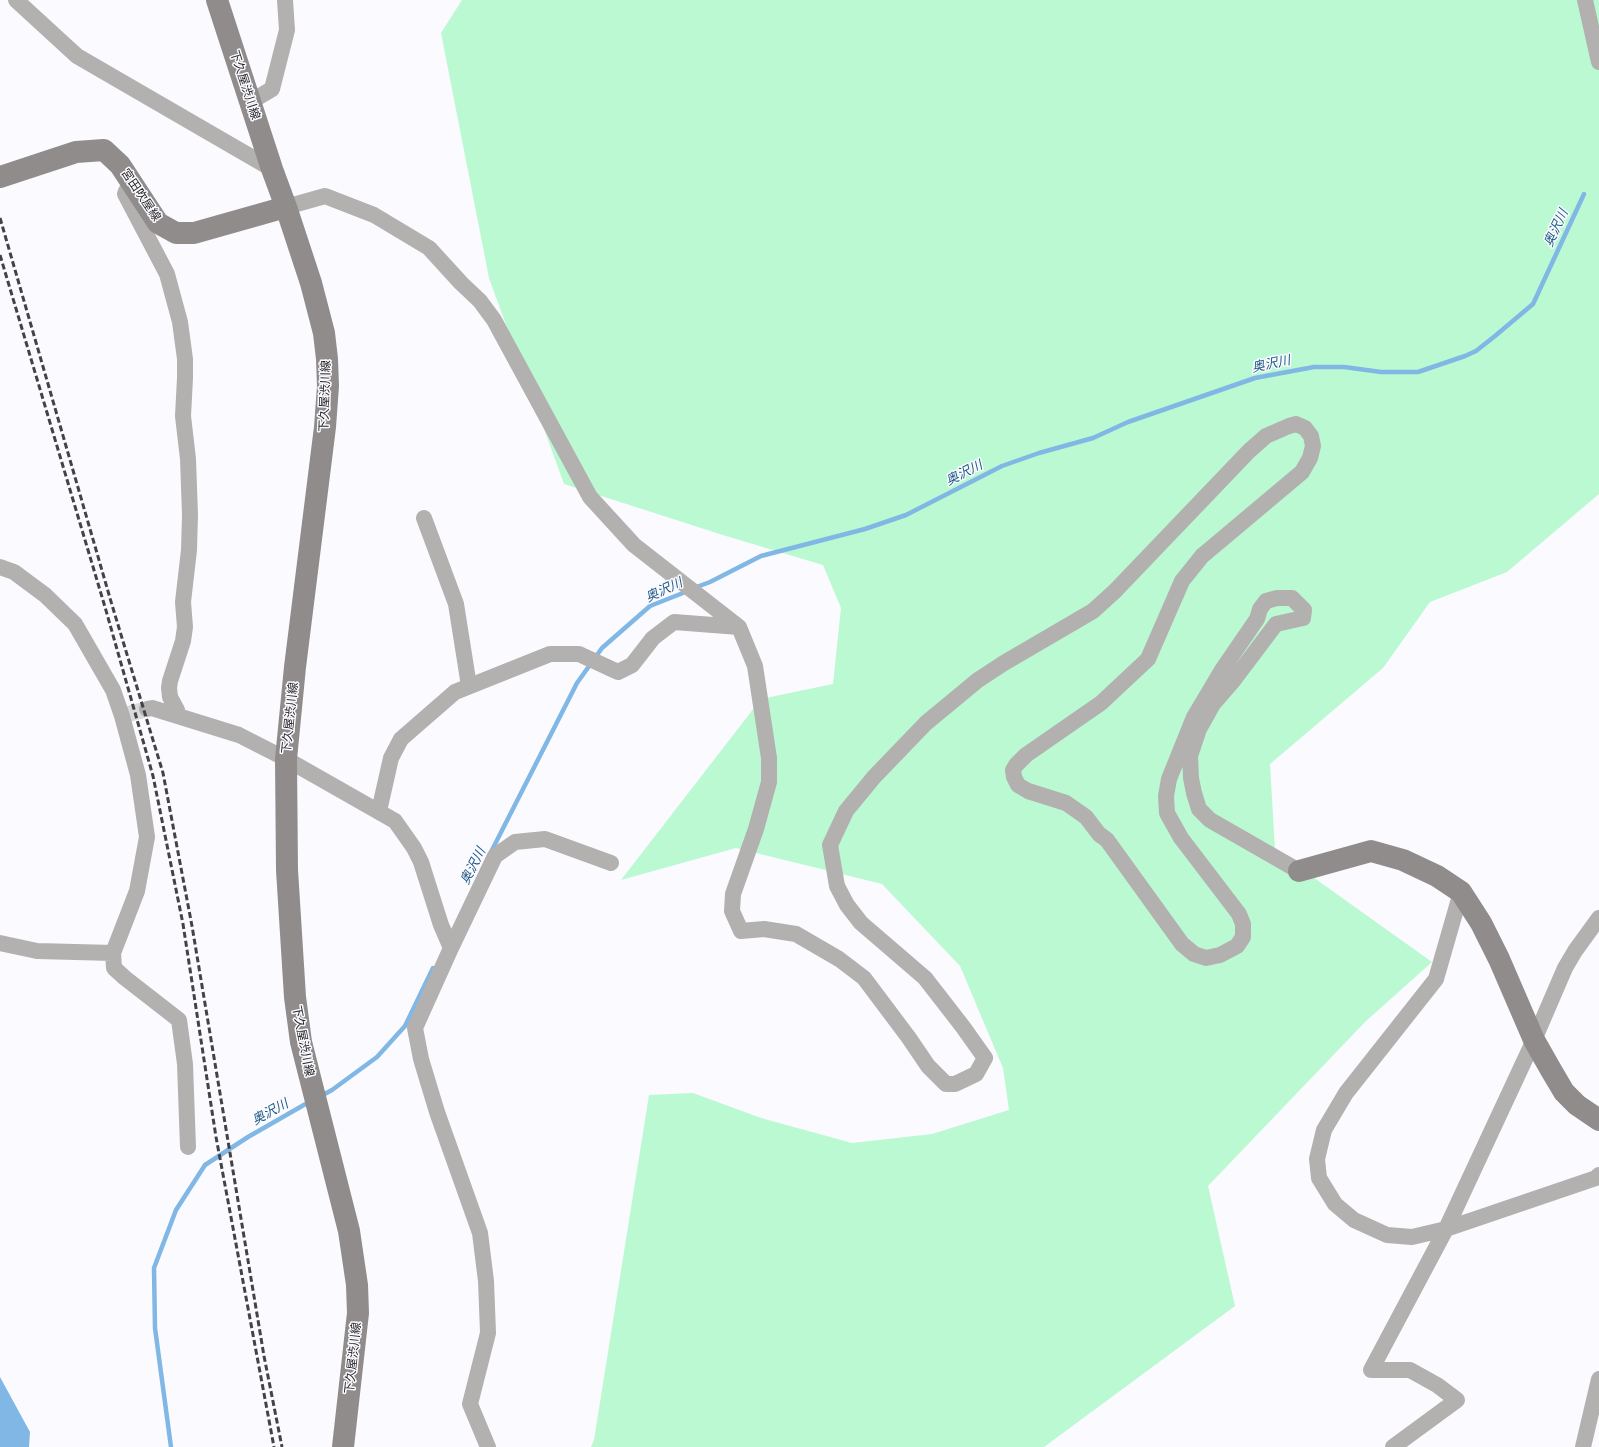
<!DOCTYPE html>
<meta charset="utf-8">
<style>
body{margin:0}
canvas{display:block;background:#fafaff}
</style>
<canvas width="1599" height="1447"></canvas>
<script>
const context = document.querySelector('canvas').getContext('2d');
context.lineJoin = 'round';
function fillPath(path, color) {
  context.fillStyle = color;
  context.fill(path, 'evenodd');
}
function poly(rows) {
  const path = new Path2D();
  for (const r of rows) {
    path.moveTo(r[0], r[1]);
    for (let i = 2; i < r.length; i += 2) path.lineTo(r[i], r[i + 1]);
  }
  return path;
}
function trace(path, color, width, dash) {
  context.strokeStyle = color;
  context.lineWidth = width;
  context.lineCap = dash ? 'butt' : 'round';
  context.setLineDash(dash || []);
  context.stroke(path);
}
function drawText(font, color, halo, rows, align = 'center') {
  context.font = font + ' "Asap Condensed","Noto Sans JP",sans-serif';
  context.lineWidth = 3;
  context.setLineDash([]);
  context.textBaseline = 'middle';
  context.strokeStyle = halo;
  context.fillStyle = color;
  for (const [text, x, y, turn = 0] of rows) {
    context.save();
    context.translate(x, y);
    context.rotate((+turn || 0) * Math.PI / 180);
    context.textAlign = isNaN(turn) ? turn : align;
    if (halo) context.strokeText(text, 0, 0);
    context.fillText(text, 0, 0);
    context.restore();
  }
}
const green = poly([
 [462,0,1599,0,1599,494,1507,572,1430,602,1383,668,1270,764,1275,850,1432,962,1365,1022,1208,1186,1235,1306,1044,1447,591,1447,594,1440,649,1095,693,1093,761,1118,852,1143,932,1134,1009,1110,1003,1068,960,966,882,884,736,848,621,880,761,699,833,684,841,608,823,565,726,536,564,484,489,278,441,33]
]);
const water = poly([
 [0,1377,30,1432,29,1447,0,1447]
]);
const stream = poly([
 [694,588,710,582,761,556,865,529,906,515,1002,466,1039,453,1093,438,1128,422,1255,378,1314,367,1344,367,1381,372,1418,372,1465,356,1476,351,1495,336,1533,304,1584,194],
 [491,852,577,683,602,648,650,606,688,591],
 [321,1096,332,1090,377,1057,405,1026,433,968],
 [171,1447,155,1328,154,1268,176,1210,205,1165,248,1137,309,1102]
]);
const streetTunnel = poly([
 [128,714,147,709]
]);
const street = poly([
 [16,0,77,56,272,169],
 [1585,0,1599,62],
 [250,102,272,89,287,30,285,0],
 [134,187,126,191,125,194,167,274,180,322,185,359,185,378,183,416,188,459,190,515,189,550,183,602,185,627,183,641,170,681,169,688,170,697,177,710,176,715],
 [286,207,325,196,374,215,429,248,461,283,480,301,494,320,590,497,634,545,739,627,755,666,769,758,769,782,756,829,733,894,732,911,741,931,764,929,796,934,839,959,864,978,909,1038,928,1066,946,1084,955,1084,976,1074,985,1058,963,1027,925,978,861,923,847,905,837,886,830,845,846,811,874,777,926,723,978,680,1004,663,1093,611,1115,591,1249,451,1266,436,1289,426,1296,424,1305,428,1311,436,1313,446,1310,458,1302,472,1202,556,1182,581,1148,659,1101,703,1026,755,1016,765,1013,770,1014,777,1018,785,1028,791,1066,803,1086,817,1099,834,1107,840,1182,944,1194,954,1206,958,1220,955,1237,946,1243,937,1243,924,1239,914,1181,838,1167,813,1166,796,1169,779,1194,717,1222,670,1257,619,1260,609,1266,601,1277,598,1292,598,1304,610,1303,618,1276,624,1233,681,1213,704,1199,729,1190,756,1191,778,1194,793,1199,809,1210,820,1299,871],
 [424,518,456,604,469,686],
 [0,567,14,572,45,595,75,624,113,690,122,716,138,775,147,837,137,891,113,953],
 [147,709,152,708,239,735,286,759,395,821,414,848,421,862,441,925,451,948],
 [379,811,391,758,401,739,455,692,550,654,579,654,618,672,632,665,653,638,674,622,739,627],
 [1461,892,1436,979,1346,1093,1324,1130,1317,1159,1319,1178,1335,1204,1354,1220,1387,1235,1412,1237,1446,1229,1534,1040,1565,968,1575,951,1599,918],
 [0,943,37,951,113,953,114,968,125,978,179,1020,185,1064,188,1147],
 [488,1447,470,1404,488,1333,486,1281,480,1233,437,1112,421,1059,415,1028,451,948,495,856,515,842,545,839,611,863],
 [1393,1447,1457,1400,1437,1385,1410,1370,1371,1370,1446,1229,1596,1178,1599,1175],
 [1583,1447,1599,1379]
]);
const secondary = poly([
 [217,0,272,169,286,207,311,283,324,333,327,359,328,386,325,427,295,667,286,759,287,870,295,997,301,1042,349,1231,357,1285,358,1313,343,1447],
 [0,177,76,152,104,150,120,165,158,223,176,233,194,233,286,207],
 [1299,871,1371,851,1403,860,1437,876,1461,892,1481,923,1499,959,1534,1040,1551,1070,1564,1092,1577,1105,1599,1120]
]);
const rail = poly([
 [0,218,112,605,163,773,192,926,264,1356,282,1447],
 [0,255,105,607,153,776,183,924,216,1137,274,1447]
]);
const streetNames = [
 ["下久屋渋川線",245,85,72],
 ["宮田吹屋線",141,195,56],
 ["下久屋渋川線",325,396,-88],
 ["下久屋渋川線",290,718,-84],
 ["下久屋渋川線",303,1041,79],
 ["下久屋渋川線",353,1358,-84]
];
const waterNames = [
 ["奥沢川",1556,228,-65],
 ["奥沢川",1271,364,-12],
 ["奥沢川",964,473,-27],
 ["奥沢川",664,590,-25],
 ["奥沢川",473,866,-63],
 ["奥沢川",270,1112,-29]
];
fillPath(green, '#bbf9d3');
fillPath(water, '#80b7e4');
trace(stream, '#80b7e4', 4.5);
trace(streetTunnel, '#d9d9de', 16, [16, 8]);
trace(street, '#b3b0b0', 16);
trace(secondary, '#908c8c', 22);
trace(rail, '#434345', 3, [6, 3]);
drawText('12px', '#201f21', '#fafaff', streetNames);
drawText('italic 13px', '#1d5985', '#fafaff', waterNames);
</script>
